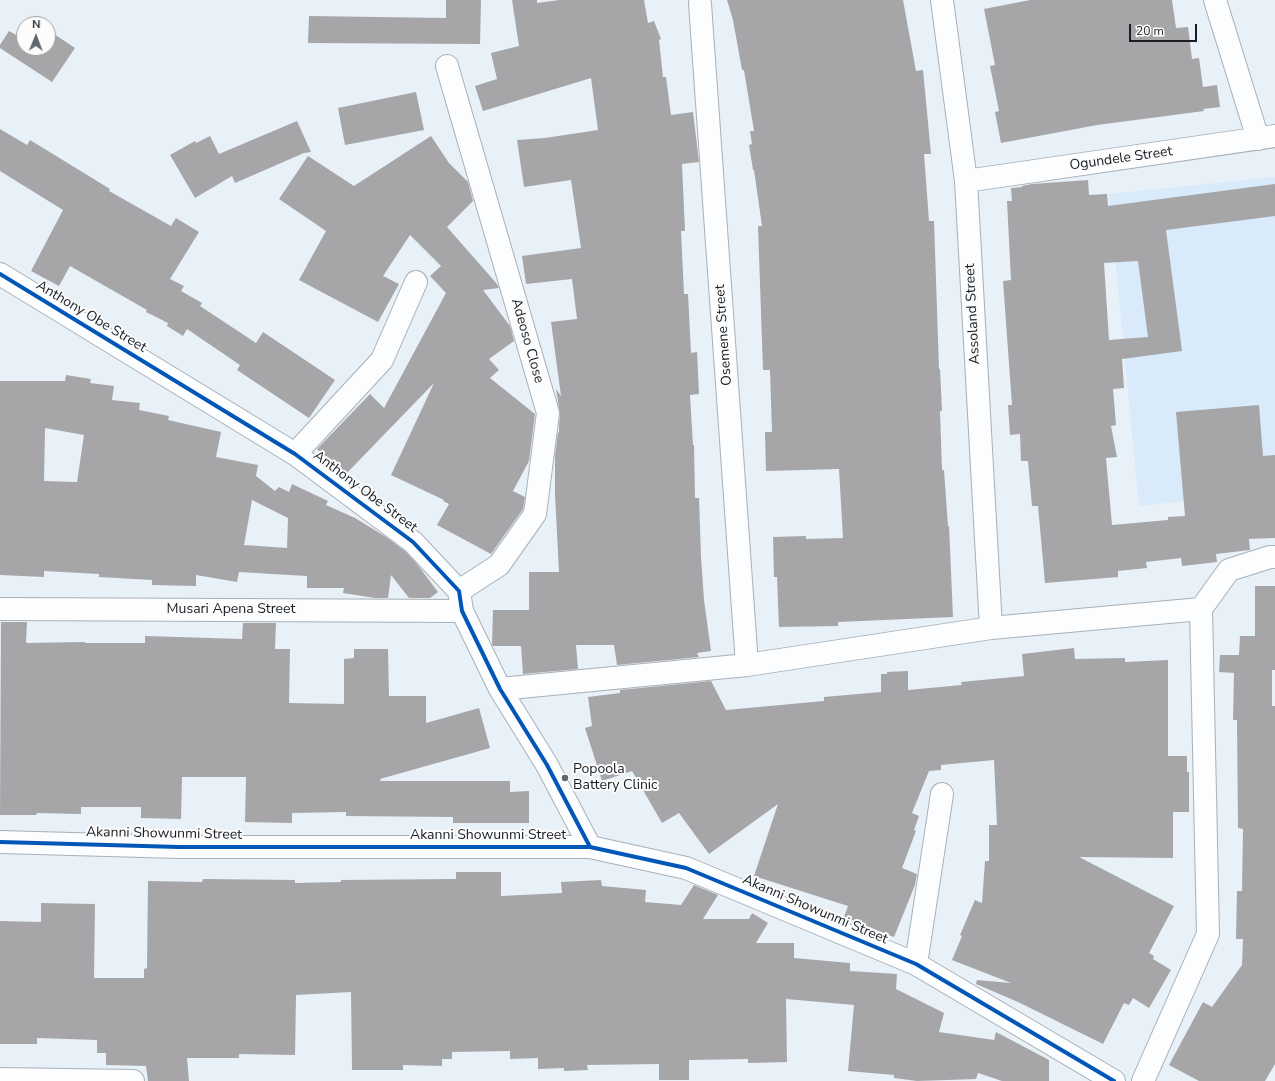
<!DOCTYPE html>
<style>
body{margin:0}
#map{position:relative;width:1275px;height:1081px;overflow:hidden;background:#e8f0f8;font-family:"Nunito Sans",sans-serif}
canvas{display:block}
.north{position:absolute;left:16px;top:16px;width:40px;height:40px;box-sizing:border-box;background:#fcfcfc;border:1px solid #a0a3a5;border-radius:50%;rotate:1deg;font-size:11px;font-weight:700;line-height:16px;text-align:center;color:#171d23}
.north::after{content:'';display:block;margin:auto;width:14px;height:18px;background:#60676e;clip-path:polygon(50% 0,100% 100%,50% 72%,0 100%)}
.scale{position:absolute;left:1129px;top:24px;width:68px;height:18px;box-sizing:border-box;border:2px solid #171d23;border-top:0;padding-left:5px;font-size:12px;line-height:14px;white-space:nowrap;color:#171d23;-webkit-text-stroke:3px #fcfcfc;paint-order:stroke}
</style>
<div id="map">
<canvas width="1275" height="1081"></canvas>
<div class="north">N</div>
<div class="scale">20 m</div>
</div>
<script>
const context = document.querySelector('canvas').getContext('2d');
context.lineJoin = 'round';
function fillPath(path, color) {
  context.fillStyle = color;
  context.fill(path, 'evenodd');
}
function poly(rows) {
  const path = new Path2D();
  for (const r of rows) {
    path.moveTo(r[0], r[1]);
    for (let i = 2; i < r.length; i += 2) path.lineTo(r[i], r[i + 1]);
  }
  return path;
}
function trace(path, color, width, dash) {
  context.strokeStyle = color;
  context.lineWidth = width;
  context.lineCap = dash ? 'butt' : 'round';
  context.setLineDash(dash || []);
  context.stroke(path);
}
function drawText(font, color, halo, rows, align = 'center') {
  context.font = font + ' "Nunito Sans",sans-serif';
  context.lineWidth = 4;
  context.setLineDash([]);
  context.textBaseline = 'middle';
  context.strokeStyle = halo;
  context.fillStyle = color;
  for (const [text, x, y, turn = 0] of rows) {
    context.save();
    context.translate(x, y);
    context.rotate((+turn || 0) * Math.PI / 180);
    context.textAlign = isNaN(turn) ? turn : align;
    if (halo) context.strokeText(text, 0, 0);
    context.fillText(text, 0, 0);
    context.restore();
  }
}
const built = poly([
 [1275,177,1275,491,1139,506,1109,194]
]);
const building = poly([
 [446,0,481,0,480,44,308,43,309,16,446,18],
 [512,0,537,0,537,3,559,0,644,0,648,23,654,21,661,39,659,40,663,77,666,77,671,115,693,112,699,162,682,164,685,231,681,231,684,294,688,294,691,353,697,352,699,394,690,395,693,445,694,445,695,498,699,498,701,557,704,600,711,651,697,653,699,657,617,665,614,645,576,645,578,669,523,674,521,646,493,646,492,645,493,610,529,610,529,572,559,572,555,495,555,456,558,432,559,433,559,426,560,414,556,389,561,396,551,322,577,319,572,279,526,284,522,256,581,248,571,180,524,187,517,140,545,138,598,130,591,78,483,111,475,86,497,79,491,53,519,46],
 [727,0,903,0,916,71,923,70,931,154,924,154,929,221,934,221,939,369,940,369,942,411,940,411,942,470,944,470,948,526,949,526,953,617,838,622,838,626,779,627,777,577,774,577,773,537,806,536,806,539,843,538,839,469,838,469,766,471,765,432,772,432,770,370,763,370,758,226,762,226,754,170,753,170,749,145,752,144,750,131,754,131,744,70,742,70,733,20],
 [1030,0,1172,0,1176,28,1188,27,1192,59,1199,58,1203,87,1217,85,1220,107,1203,109,1204,111,1097,125,1001,143,995,112,999,111,990,66,995,65,984,9],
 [24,30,24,48,48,48,48,30,75,48,52,82,0,48,0,45,9,31,20,37],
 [416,92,424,130,345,145,338,108],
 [297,121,311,152,304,153,235,183,232,176,195,198,170,155,195,141,196,143,210,136,219,154],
 [0,129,27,145,30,140,110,189,109,191,171,226,176,218,199,232,170,279,184,286,181,291,202,303,200,306,256,343,263,332,335,380,309,418,237,370,240,365,187,329,183,336,167,326,168,323,146,312,147,310,70,266,59,286,31,271,63,210,0,171],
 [431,136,449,163,468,182,473,201,447,227,497,284,499,288,483,290,510,326,514,341,489,359,499,370,490,378,535,414,529,461,513,491,525,497,523,509,491,554,437,525,449,504,443,501,444,500,391,475,434,383,345,475,317,449,370,394,384,408,446,293,430,276,441,266,410,235,383,276,399,284,378,322,299,280,326,231,279,199,308,156,354,186],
 [1088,180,1089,195,1107,194,1108,206,1275,184,1275,216,1166,230,1182,351,1122,359,1124,388,1113,389,1116,425,1111,426,1117,457,1106,458,1112,525,1168,520,1168,517,1185,516,1176,412,1259,405,1263,456,1275,455,1275,538,1249,539,1250,550,1216,554,1217,562,1182,566,1181,558,1146,562,1147,568,1118,571,1118,577,1045,583,1038,506,1032,506,1028,461,1021,461,1020,434,1010,435,1008,405,1012,405,1003,281,1011,280,1007,201,1012,201,1011,188,1022,187,1022,186,1032,184],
 [1138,261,1148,337,1109,340,1104,263],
 [66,375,91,379,90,383,114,386,112,400,140,403,139,410,169,416,168,420,221,432,216,457,258,465,256,476,275,491,279,487,289,492,292,484,328,501,326,505,355,518,386,537,405,551,417,564,438,592,430,598,409,598,391,575,388,598,375,598,343,593,344,588,307,588,307,576,239,572,237,582,196,575,196,586,152,585,152,580,99,577,99,574,44,571,44,577,0,575,0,381,65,381],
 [45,428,84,435,77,482,44,481],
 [252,500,288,518,287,548,244,545],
 [1255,586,1275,586,1275,670,1272,670,1272,706,1275,706,1275,1064,1265,1081,1199,1081,1169,1065,1203,1002,1212,1007,1242,965,1243,939,1236,939,1237,891,1242,891,1243,829,1238,828,1237,720,1233,720,1234,673,1219,672,1220,655,1239,655,1240,636,1255,636],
 [1,622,27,622,26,642,27,643,85,642,85,643,145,643,145,636,242,639,243,623,276,623,275,649,290,649,289,703,344,704,344,659,354,658,354,649,388,649,389,696,426,696,426,723,479,708,490,748,380,779,381,781,510,781,510,792,529,791,529,823,453,823,453,817,346,816,346,812,292,813,292,823,245,822,246,777,182,777,181,819,141,818,141,807,81,807,81,814,37,813,36,815,0,815],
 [1074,648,1075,659,1125,658,1125,662,1168,660,1168,756,1187,756,1187,772,1189,772,1189,812,1173,812,1173,858,1079,857,1174,906,1149,953,1154,956,1153,959,1171,970,1149,1008,1133,998,1129,1005,1124,1003,1103,1044,1018,1002,976,984,977,980,1011,983,952,960,962,936,960,935,975,900,982,903,985,861,989,861,989,825,997,825,994,760,941,765,941,770,929,771,912,813,919,816,914,830,916,831,902,868,917,874,915,885,894,937,844,917,848,906,754,876,778,804,709,854,679,813,662,823,632,771,602,781,585,728,592,726,588,697,620,693,620,690,711,681,726,710,824,701,824,697,881,692,881,674,887,674,887,672,908,671,908,690,962,685,961,682,1024,676,1022,654],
 [456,872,501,872,501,896,562,893,561,882,601,880,602,886,646,890,645,902,681,905,694,885,718,895,703,919,749,919,752,913,768,923,756,943,794,943,794,958,850,963,850,971,897,974,896,989,944,1013,939,1032,994,1040,996,1032,1049,1060,1049,1081,1002,1081,978,1073,976,1079,917,1081,894,1078,894,1075,848,1071,854,1005,786,999,787,1062,748,1063,748,1059,689,1060,689,1080,659,1080,659,1064,587,1065,588,1070,564,1071,564,1068,538,1069,538,1058,510,1059,510,1051,452,1052,452,1059,442,1059,442,1066,403,1065,403,1070,352,1070,351,992,296,995,295,1055,239,1054,239,1058,187,1058,189,1081,148,1081,146,1066,106,1065,106,1053,97,1053,97,1040,37,1038,37,1044,0,1044,0,921,41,922,41,903,95,904,94,978,144,978,144,969,147,968,148,881,202,882,203,879,295,880,295,883,341,882,341,880,456,879]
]);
const minor = poly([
 [942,0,966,181,991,628],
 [1215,0,1258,139],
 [700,4,747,665],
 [447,66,548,413,535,514,499,565,459,591],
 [966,181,1275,136],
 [0,274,295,454,413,542,459,591,462,611,500,689,547,765,590,847],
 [295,454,382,360,416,282],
 [0,609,462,611],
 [500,689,747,665,991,628,1201,609,1229,570,1270,557,1275,557],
 [0,842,179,847,590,847,686,868,916,964,1114,1081],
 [916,964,942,794],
 [0,1079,133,1081],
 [1143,1081,1208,934,1201,609]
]);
const cycleway = poly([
 [0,274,295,454,413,542,459,591,462,611,500,689,547,765,590,847],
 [0,842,179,847,590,847,686,868,916,964,1114,1081]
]);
const markers = [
 [565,778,4,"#60676e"]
];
const streetNames = [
 ["Ogundele Street",1121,159,-8],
 ["Assoland Street",973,314,-93],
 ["Anthony Obe Street",91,317,31],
 ["Osemene Street",724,335,-94],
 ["Adeoso Close",527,341,74],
 ["Anthony Obe Street",365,492,37],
 ["Musari Apena Street",231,610],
 ["Akanni Showunmi Street",164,834,1],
 ["Akanni Showunmi Street",488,836],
 ["Akanni Showunmi Street",815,910,23]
];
const poiNames = [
 ["Popoola",573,770],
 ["Battery Clinic",573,786]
];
fillPath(built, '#d9eafa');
fillPath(building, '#a6a6a8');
trace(minor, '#a9b0b6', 24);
trace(minor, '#fcfdfe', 22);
trace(cycleway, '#0057b8', 4);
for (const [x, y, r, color] of markers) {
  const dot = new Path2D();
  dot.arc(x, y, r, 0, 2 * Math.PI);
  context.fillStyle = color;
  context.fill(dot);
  trace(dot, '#fcfcfc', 1.5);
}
drawText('14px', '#171d23', '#fcfcfc', streetNames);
drawText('14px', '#171d23', '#fcfcfc', poiNames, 'left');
</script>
